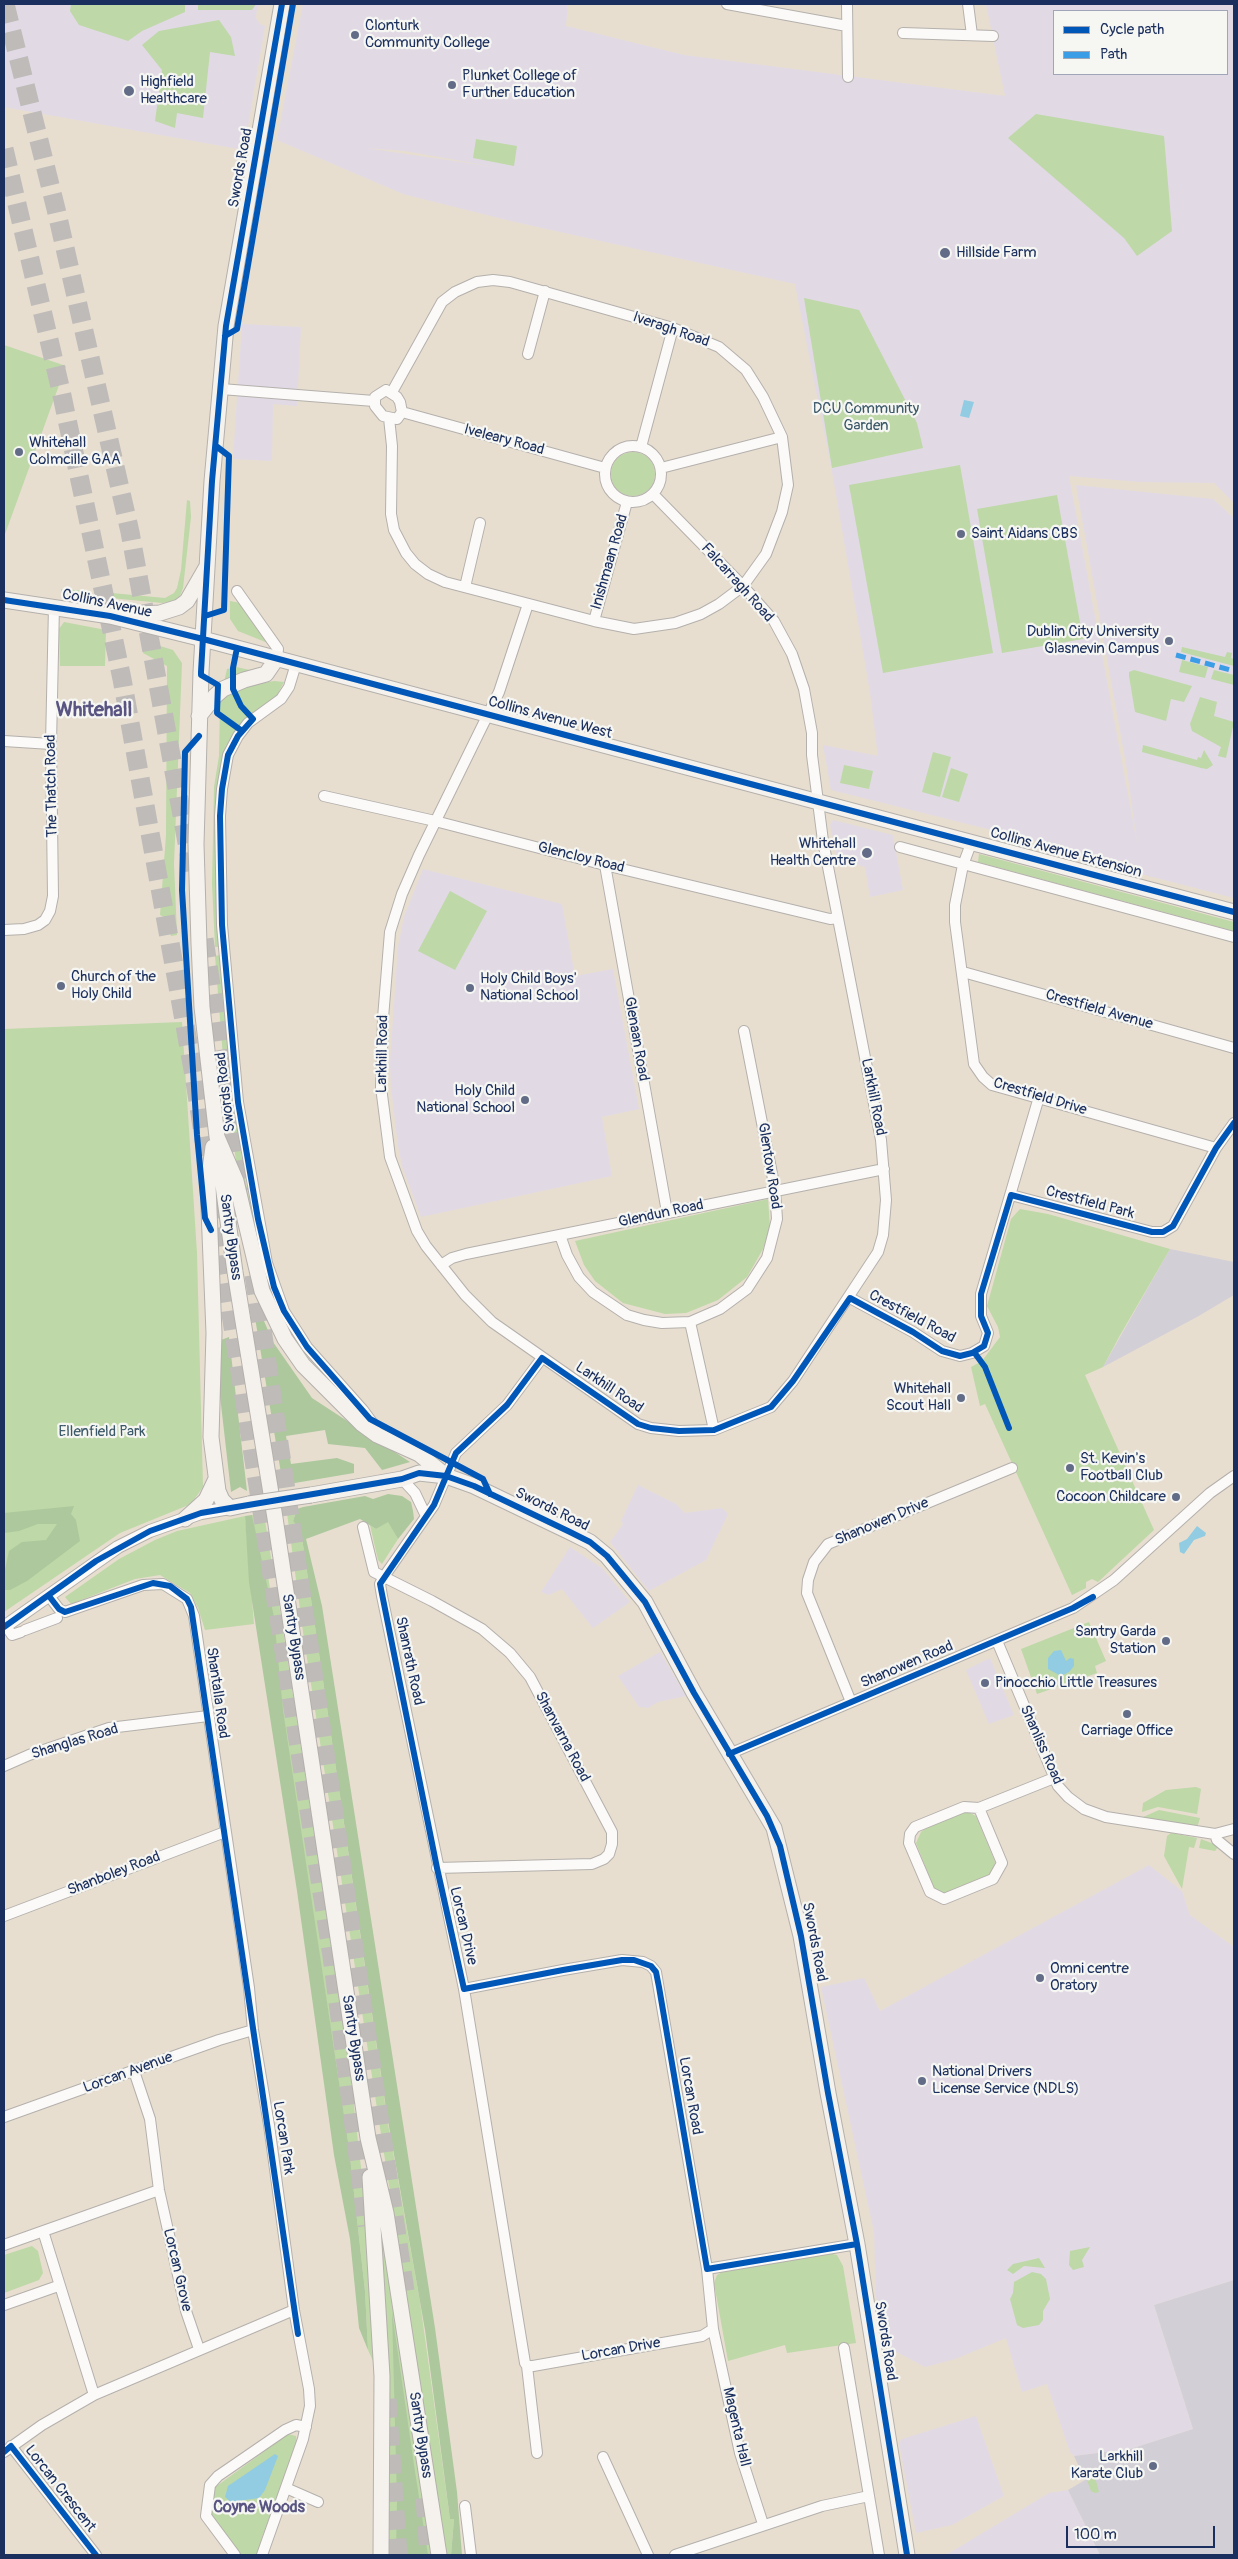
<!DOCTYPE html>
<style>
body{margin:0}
#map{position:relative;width:1238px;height:2559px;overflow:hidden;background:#e7ded0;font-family:Pangolin,sans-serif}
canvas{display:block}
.frame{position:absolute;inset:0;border:5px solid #1b2f5e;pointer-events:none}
.legend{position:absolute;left:1053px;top:10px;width:175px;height:65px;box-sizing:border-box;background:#f6f6f2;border:1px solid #9ea6b7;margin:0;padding:6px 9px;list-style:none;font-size:15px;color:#1b2f5e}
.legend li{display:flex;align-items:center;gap:10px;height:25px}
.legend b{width:25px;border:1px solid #9ea6b7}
.scale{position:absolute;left:1066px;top:2526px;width:149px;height:22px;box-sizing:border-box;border:2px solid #1b2f5e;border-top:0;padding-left:6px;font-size:15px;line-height:18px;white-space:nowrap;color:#1b2f5e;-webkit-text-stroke:4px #f6f6f2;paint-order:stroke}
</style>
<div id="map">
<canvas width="1238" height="2559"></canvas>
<div class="frame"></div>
<ul class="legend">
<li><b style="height:6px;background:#0057b8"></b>Cycle path</li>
<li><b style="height:6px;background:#3b9de6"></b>Path</li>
</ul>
<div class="scale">100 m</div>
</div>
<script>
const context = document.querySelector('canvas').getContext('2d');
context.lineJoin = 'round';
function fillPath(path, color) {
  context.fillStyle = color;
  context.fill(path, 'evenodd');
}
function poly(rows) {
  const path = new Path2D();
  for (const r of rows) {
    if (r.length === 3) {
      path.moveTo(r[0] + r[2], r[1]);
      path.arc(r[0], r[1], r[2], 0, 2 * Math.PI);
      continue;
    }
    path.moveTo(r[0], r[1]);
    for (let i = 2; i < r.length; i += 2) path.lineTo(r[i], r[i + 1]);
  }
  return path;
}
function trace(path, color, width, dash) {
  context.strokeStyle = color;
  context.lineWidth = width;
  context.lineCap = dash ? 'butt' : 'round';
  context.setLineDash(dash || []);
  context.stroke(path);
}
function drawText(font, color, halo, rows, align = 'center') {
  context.font = font + ' Pangolin,sans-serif';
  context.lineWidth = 4.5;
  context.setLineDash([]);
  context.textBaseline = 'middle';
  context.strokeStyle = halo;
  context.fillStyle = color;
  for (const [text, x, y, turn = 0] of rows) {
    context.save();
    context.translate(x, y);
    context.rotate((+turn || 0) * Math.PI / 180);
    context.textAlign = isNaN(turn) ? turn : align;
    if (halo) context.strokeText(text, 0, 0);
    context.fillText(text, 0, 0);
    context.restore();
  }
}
const built = poly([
 [4,4,260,4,257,8,256,18,260,24,265,26,244,150,4,107],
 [303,4,568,4,566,26,684,55,1005,96,986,4,1234,4,1234,503,1214,483,1141,482,1069,476,1137,843,1127,770,1076,485,1213,499,1234,518,1234,898,1141,874,1140,867,831,790,823,745,878,756,870,692,833,477,795,284,515,222,403,194,277,140],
 [1054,11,1227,11,1227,74,1054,74],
 [365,148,405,151,490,166,489,166],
 [242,324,301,327,297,406,273,404,272,461,233,459],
 [833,820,893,835,903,890,870,897,865,867,852,863,839,866,830,825],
 [423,869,562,904,575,976,613,969,639,1109,602,1117,612,1176,421,1217,402,1166,398,1146,391,1087,390,1063,398,947,404,917],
 [638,1485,676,1504,685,1513,722,1508,728,1514,706,1560,649,1591,610,1542,623,1524,621,1521],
 [570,1547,602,1568,630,1602,593,1628,562,1589,549,1595,541,1592],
 [660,1652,686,1696,658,1702,648,1708,639,1707,618,1676],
 [990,1658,1014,1715,989,1724,966,1670],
 [1149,1865,1182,1891,1190,1915,1234,1947,1234,2280,1154,2305,1193,2429,1130,2449,1074,2456,1070,2452,1047,2384,1022,2392,1006,2338,955,2359,925,2367,885,2346,876,2296,874,2232,821,1987,864,1978,880,2011],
 [976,2416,1004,2496,952,2525,916,2533,899,2443,902,2439],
 [1068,2490,1100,2555,946,2555,1049,2493]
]);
const industrial = poly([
 [1170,1249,1234,1262,1234,1295,1197,1317,1103,1367],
 [1234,2280,1234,2555,1100,2555,1068,2490,1085,2480,1074,2456,1130,2449,1193,2429,1154,2305]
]);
const green = poly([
 [71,4,185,4,185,12,142,31,128,41,79,25,70,11],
 [198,4,256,4,252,10,198,10],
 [219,20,231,37,235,56,210,52,203,118,177,113,175,128,155,121,162,70,142,45,159,31],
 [1036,114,1164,136,1172,231,1137,256,1124,238,1008,138],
 [476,139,517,146,514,166,473,158],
 [804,298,859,310,917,423,923,448,832,468],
 [4,345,66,366,4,537],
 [633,474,22],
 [960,465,993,653,883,673,849,485],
 [1057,495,1083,639,1002,653,977,509],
 [187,500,190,501,191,517,183,588,180,596,172,602,162,603,100,597,101,592,165,598,174,593,177,588,181,570],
 [61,589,90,591,90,595,61,593],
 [230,601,240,603,268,643,238,631,230,619],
 [64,622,106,630,105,666,60,666,59,629],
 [147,642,173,650,182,663,174,864,177,935,171,936,166,918,160,915,166,835,167,666,143,653,144,643],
 [1182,647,1225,657,1227,652,1232,653,1231,658,1234,659,1234,666,1181,652],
 [1182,660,1208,667,1205,678,1179,672],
 [236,667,250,670,250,673,224,682,227,669],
 [1134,670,1192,686,1184,702,1171,699,1166,721,1135,712,1129,676,1129,672],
 [1214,670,1234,675,1234,685,1211,679],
 [274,681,284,682,276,697,226,750,220,947,215,947,212,884,214,787,219,756,220,702,224,694,233,689],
 [1200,697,1217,702,1214,716,1234,722,1226,758,1218,756,1221,747,1192,731,1190,724],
 [1143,745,1197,760,1198,757,1201,758,1204,750,1213,765,1207,769,1201,768,1142,752],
 [933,752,951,757,940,797,922,792],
 [844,765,873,771,869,789,840,783],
 [951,768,968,774,959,802,942,797],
 [979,854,1234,922,1234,931,978,862],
 [450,891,487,911,455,970,418,951],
 [220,955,234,1107,245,1178,267,1282,239,1180,226,1095,215,956],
 [182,1022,197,1253,203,1487,191,1504,120,1533,4,1612,4,1029],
 [768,1199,770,1227,763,1249,747,1277,718,1300,686,1313,665,1314,623,1303,595,1281,584,1265,575,1241],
 [1020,1209,1048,1214,1170,1249,1119,1337,1112,1336,1119,1337,1103,1367,1085,1375,1154,1530,1098,1582,1092,1579,1086,1582,1086,1588,1072,1595,985,1404,980,1406,971,1367,982,1361,1000,1337,998,1327,987,1306,1011,1219],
 [296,1511,293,1521,301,1531,388,2124,420,2302,450,2519,454,2519,451,2555,447,2555,434,2475,304,1639,287,1513],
 [264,1514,272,1564,268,1575,270,1589,278,1597,349,2063,363,2185,374,2344,373,2361,368,2350,365,2291,349,2148,252,1515],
 [245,1516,254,1624,205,1630,198,1608,190,1593,160,1575,135,1579,71,1604,65,1597,119,1559,155,1540,177,1531],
 [388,1521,398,1539,382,1564,378,1560,370,1525,376,1529],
 [1089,1622,1106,1661,1095,1666,1097,1673,1037,1694,1021,1649],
 [1196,1787,1201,1789,1197,1814,1158,1807,1142,1812,1143,1803,1166,1790],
 [1159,1810,1200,1818,1197,1828,1143,1817],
 [966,1811,976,1816,995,1862,994,1869,987,1877,944,1894,934,1888,916,1843,921,1832,926,1828],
 [1171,1833,1197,1838,1194,1848,1189,1847,1182,1889,1164,1856,1167,1836],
 [1201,1839,1214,1844,1218,1847,1215,1851,1199,1848],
 [377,2212,382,2212,435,2555,388,2555],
 [32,2246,38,2251,43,2273,39,2280,4,2293,4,2255],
 [1090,2247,1082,2260,1084,2267,1073,2270,1069,2265,1070,2251],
 [829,2253,837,2255,843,2266,856,2343,787,2353,785,2345,728,2361,714,2283,717,2275,726,2270],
 [1039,2258,1045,2268,1024,2266,1013,2274,1007,2270,1013,2264],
 [1032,2272,1041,2274,1046,2279,1050,2299,1043,2311,1043,2320,1039,2325,1023,2328,1017,2325,1010,2299,1013,2293,1014,2282],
 [288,2434,296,2436,297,2444,262,2537,258,2555,241,2555,213,2519,210,2512,214,2488],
 [1095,2477,1099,2492,1095,2493,1091,2491,1087,2480]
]);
const forest = poly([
 [253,1306,258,1307,273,1342,312,1398,410,1462,382,1470,365,1448,328,1444,325,1430,286,1436,291,1464,337,1458,354,1464,354,1473,283,1485],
 [229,1337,247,1491,240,1487,231,1492,219,1387,221,1340],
 [388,1494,402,1496,411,1502,413,1511,414,1519,398,1539,388,1522,376,1529,360,1519,306,1539,322,1606,435,2328,457,2492,462,2555,451,2555,454,2519,450,2519,425,2330,387,2115,301,1531,293,1521,297,1509,303,1507,365,1496,373,1499],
 [74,1506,71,1514,76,1520,80,1541,27,1581,10,1590,4,1590,4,1574,9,1551,22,1542,46,1540,57,1524,38,1524,19,1531,4,1533,4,1513],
 [252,1515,274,1617,283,1710,349,2148,365,2291,368,2350,359,2328,350,2239,334,2155,297,1891,249,1582,245,1516],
 [392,2312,414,2465,428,2555,396,2555,397,2500]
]);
const water = poly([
 [964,400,974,402,969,418,960,416],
 [1197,1526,1206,1533,1205,1536,1194,1540,1184,1554,1180,1552,1179,1543,1187,1539],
 [1061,1650,1066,1661,1070,1658,1074,1659,1074,1666,1069,1672,1061,1676,1048,1669,1048,1658,1054,1651],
 [275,2454,278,2456,265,2490,259,2498,231,2502,225,2497,228,2486]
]);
const motorwayTunnel = poly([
 [5,4,56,209,130,532,193,875],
 [4,149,61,391,122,679,194,1075,209,1172],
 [204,939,242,1191],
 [213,1200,332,1956,367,2226],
 [254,1275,405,2291],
 [387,2399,398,2555],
 [425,2498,429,2555]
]);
const minor = poly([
 [727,4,847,26],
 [847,4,848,77],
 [968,4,972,35],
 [903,33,993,36],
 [528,354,545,291],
 [221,389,374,401],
 [386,390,397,397,400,402,402,412,397,419,383,416,375,406,375,397,386,390],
 [402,412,605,468],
 [389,418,392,446,391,514,394,530,406,553,415,564,428,574,445,582,594,621,634,629,675,623,701,614,719,604,743,586,766,554,782,512,788,485,782,437,763,397,746,370,719,347,673,328,510,282,493,280,477,282,455,292,442,302,392,392],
 [633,474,28],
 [641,447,673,328],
 [661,468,782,437],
 [465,587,480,523],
 [237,591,278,649,277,658],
 [528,604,499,692,419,855,402,894,390,932,383,1018,381,1087,390,1157,417,1231,426,1246,465,1295,492,1322,638,1424,651,1428,679,1431,714,1430,771,1407,793,1381,878,1252,883,1235,886,1200,881,1140,823,841,812,755,812,733,804,689,792,654,774,621,743,586,653,494],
 [594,621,627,502],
 [296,664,289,687,281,699,248,723,238,736,228,755,222,789,220,816,222,925,238,1102,267,1263,284,1311,307,1347,363,1410,374,1425,377,1434],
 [4,741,51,744],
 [324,796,435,821,605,865,830,919,838,918],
 [972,841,963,865,955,905,955,922,974,1064,983,1077,992,1085,1216,1148],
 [900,847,1234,937],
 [605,865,667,1212],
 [4,930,24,929,38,925,45,920,50,911,53,896,51,744,54,606],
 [963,972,1234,1048],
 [1011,1195,1152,1232,1163,1232,1173,1226,1216,1148,1234,1123],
 [560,1235,567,1255,579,1277,593,1292,627,1315,644,1320,662,1323,690,1322,720,1309,747,1289,767,1258,777,1219,775,1189,744,1031],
 [441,1265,452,1258,466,1254,884,1169],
 [850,1298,913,1332,942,1351,960,1356,972,1353,984,1346,988,1333,981,1316,981,1294,1039,1097],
 [690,1322,714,1430],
 [542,1358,507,1405,456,1453,434,1505,383,1578,380,1584,382,1596,464,1989,525,2363,527,2366,533,2366,702,2336,713,2329],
 [402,1479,415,1493,426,1516],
 [363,1527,374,1572,432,1601,482,1629,510,1653,530,1677,612,1832,612,1844,609,1854,604,1859,592,1864,437,1868],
 [49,1596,59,1609,65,1612,143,1585,163,1584,187,1599,194,1616,249,1988,253,2030,269,2125,294,2310,309,2389,310,2406,303,2439,262,2555],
 [6,1626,12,1635,21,1632],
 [25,1630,57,1618],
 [997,1641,1058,1786,1068,1797,1084,1809,1106,1817,1215,1834,1234,1829],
 [851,1702,807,1593,808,1580,814,1562,828,1544,1012,1468],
 [729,1754,1073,1608,1114,1580,1210,1493,1234,1476],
 [4,1766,29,1755,109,1728,208,1716],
 [979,1808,1002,1863,993,1879,944,1899,930,1892,909,1843,910,1834,915,1827,964,1807,979,1808,1054,1778],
 [1215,1834,1217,1840,1234,1854],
 [4,1916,225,1832],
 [464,1989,563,1970,622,1960,643,1962,651,1966,656,1972,707,2269,713,2329,740,2453,763,2524],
 [134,2071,150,2119,159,2190,186,2311,199,2349],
 [4,2117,219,2040,253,2030],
 [43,2231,94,2395],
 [4,2245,159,2190],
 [707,2269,857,2244],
 [4,2305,58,2286],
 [844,2348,879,2555],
 [527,2366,537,2453],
 [11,2446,96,2555],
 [4,2452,42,2425,94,2395,294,2310],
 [603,2457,648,2555],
 [286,2488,318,2502],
 [465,2506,471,2555],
 [235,2555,206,2516,210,2485,218,2476,285,2430,296,2425,306,2427],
 [675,2555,822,2506,869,2496]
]);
const tertiary = poly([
 [4,1627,118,1547,150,1531,201,1513,230,1508]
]);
const secondary = poly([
 [282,4,226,326,212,481,201,672,196,844,199,944,202,1007,217,1137,236,1181,262,1291,285,1339,303,1365,362,1424,377,1435,419,1454,446,1476,474,1486,570,1532,590,1542,607,1556,645,1602,694,1693,774,1828,801,1936,828,2093,857,2244,907,2555],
 [4,600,110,616,203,639,1234,912],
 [124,615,160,613,179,607,187,601,206,568],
 [199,716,215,696,223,689,244,680,266,674,277,658],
 [213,1147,208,1185,214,1333,211,1437,218,1491,222,1500,230,1508,249,1504],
 [219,1156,235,1272,275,1518,368,2138,386,2213,439,2555],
 [311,1495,402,1479,419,1473,446,1476],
 [185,1519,206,1500,216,1479],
 [370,2177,382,2376,381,2555]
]);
const secondaryBridge = poly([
 [249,1504,311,1495]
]);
const quiet = poly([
 [1176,655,1234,671]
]);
const cycleway = poly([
 [225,336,237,329,293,4],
 [4,600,110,616,203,639,1234,912],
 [205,616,224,610,229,456,216,446],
 [237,648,233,668,233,689,241,706,253,719,238,736,228,755,222,789,220,816,222,925,238,1102,258,1219,274,1287,284,1311,307,1347,370,1419,483,1479,490,1494],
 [242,731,217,713,218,685,201,675,201,672,212,481,226,326,282,4],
 [199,736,185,752,182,890,197,1135,205,1218,211,1230],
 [974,1352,985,1367,1009,1428],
 [49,1596,59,1609,65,1612,153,1583,170,1586,187,1599,191,1607,298,2334],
 [4,1627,96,1561,150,1531,201,1513,402,1479,419,1473,446,1476,474,1486,570,1532,590,1542,607,1556,645,1602,694,1693,767,1816,780,1846,801,1936,828,2093,857,2244,907,2555],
 [729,1754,1073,1608,1093,1597],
 [857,2244,707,2269,659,1987,656,1972,651,1966,634,1960,622,1960,563,1970,464,1989,437,1868,380,1584,434,1505,456,1453,507,1405,542,1358,638,1424,651,1428,679,1431,714,1430,771,1407,793,1381,850,1298,913,1332,942,1351,960,1356,972,1353,984,1346,988,1333,981,1316,981,1294,1011,1195,1152,1232,1163,1232,1173,1226,1216,1148,1234,1123],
 [4,2452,11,2446,96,2555]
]);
const markers = [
 [355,35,5,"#626c86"],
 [452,85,5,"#626c86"],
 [129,91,6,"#626c86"],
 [945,253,6,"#626c86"],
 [19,452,5,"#626c86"],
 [961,534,5,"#626c86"],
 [1169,641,5,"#626c86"],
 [867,853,6,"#626c86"],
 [61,986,5,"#626c86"],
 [470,988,5,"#626c86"],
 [525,1100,5,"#626c86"],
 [961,1398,5,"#626c86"],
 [1070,1468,5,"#626c86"],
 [1176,1497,5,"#626c86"],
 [1166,1641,5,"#626c86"],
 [985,1683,5,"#626c86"],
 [1127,1714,5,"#626c86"],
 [1040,1978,5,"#626c86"],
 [922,2081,5,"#626c86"],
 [1153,2466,5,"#626c86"]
];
const poiNames = [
 ["Clonturk",365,26],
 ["Community College",365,43],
 ["Plunket College of",462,76],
 ["Further Education",462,93],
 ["Highfield",140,82],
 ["Healthcare",140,99],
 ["Hillside Farm",956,253],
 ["Whitehall",29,443],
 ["Colmcille GAA",29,460],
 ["Saint Aidans CBS",971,534],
 ["Dublin City University",1159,632,"right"],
 ["Glasnevin Campus",1159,649,"right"],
 ["Whitehall",856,844,"right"],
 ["Health Centre",856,861,"right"],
 ["Church of the",71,977],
 ["Holy Child",71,994],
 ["Holy Child Boys'",480,979],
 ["National School",480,996],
 ["Holy Child",515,1091,"right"],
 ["National School",515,1108,"right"],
 ["Whitehall",951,1389,"right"],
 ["Scout Hall",951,1406,"right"],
 ["St. Kevin's",1080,1459],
 ["Football Club",1080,1476],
 ["Cocoon Childcare",1166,1497,"right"],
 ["Santry Garda",1156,1632,"right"],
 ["Station",1156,1649,"right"],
 ["Pinocchio Little Treasures",995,1683],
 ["Carriage Office",1127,1731,"center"],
 ["Omni centre",1050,1969],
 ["Oratory",1050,1986],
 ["National Drivers",932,2072],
 ["License Service (NDLS)",932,2089],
 ["Larkhill",1143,2457,"right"],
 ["Karate Club",1143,2474,"right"]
];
const streetNames = [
 ["Swords Road",241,168,-80],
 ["Iveragh Road",671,330,19],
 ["Iveleary Road",504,440,15],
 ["Inishmaan Road",610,562,-74],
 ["Falcarragh Road",737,583,48],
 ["Collins Avenue",107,604,12],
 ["Collins Avenue West",550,718,15],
 ["The Thatch Road",52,786,-91],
 ["Collins Avenue Extension",1066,853,15],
 ["Glencloy Road",581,858,14],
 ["Crestfield Avenue",1099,1010,16],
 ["Glenaan Road",636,1039,80],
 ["Larkhill Road",383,1054,-89],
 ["Swords Road",226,1092,-97],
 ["Larkhill Road",873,1097,79],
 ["Crestfield Drive",1040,1097,17],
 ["Glentow Road",769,1166,81],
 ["Crestfield Park",1090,1203,15],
 ["Glendun Road",661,1214,-12],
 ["Santry Bypass",230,1237,82],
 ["Crestfield Road",912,1317,28],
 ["Larkhill Road",609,1388,34],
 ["Swords Road",552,1510,26],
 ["Shanowen Drive",882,1522,-23],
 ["Santry Bypass",293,1637,81],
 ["Shanrath Road",409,1661,78],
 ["Shanowen Road",907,1665,-23],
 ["Shantalla Road",217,1693,82],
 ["Shanvarna Road",562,1737,62],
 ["Shanglas Road",75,1742,-17],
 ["Shanliss Road",1041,1745,66],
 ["Shanboley Road",114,1874,-21],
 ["Lorcan Drive",463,1926,77],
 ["Swords Road",814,1942,79],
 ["Santry Bypass",353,2038,81],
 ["Lorcan Avenue",128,2073,-20],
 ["Lorcan Road",690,2096,80],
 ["Lorcan Park",283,2138,81],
 ["Lorcan Grove",177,2270,77],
 ["Swords Road",885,2341,81],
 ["Lorcan Drive",621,2350,-10],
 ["Magenta Hall",736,2427,77],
 ["Santry Bypass",420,2435,81],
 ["Lorcan Crescent",60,2489,52]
];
const parkNames = [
 ["DCU Community",866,409],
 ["Garden",866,426],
 ["Ellenfield Park",102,1432]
];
const neighbourhoodNames = [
 ["Coyne Woods",259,2508]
];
const districtNames = [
 ["Whitehall",94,711]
];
fillPath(built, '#e1dae5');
fillPath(industrial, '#d3cfd7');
fillPath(green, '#bed8a7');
fillPath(forest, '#adc89d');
fillPath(water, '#92cce2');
trace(motorwayTunnel, '#bebbb9', 19, [19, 9]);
trace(minor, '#b4b0ac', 12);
trace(tertiary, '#b4b0ac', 14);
trace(secondary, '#b4b0ac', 17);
trace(minor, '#fbfaf8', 10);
trace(tertiary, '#fbfaf8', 12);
trace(secondary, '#f5f2ee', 15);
trace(secondaryBridge, '#b4b0ac', 17, []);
trace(secondaryBridge, '#f5f2ee', 15);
trace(quiet, '#3b9de6', 5, [10, 5]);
trace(cycleway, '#0057b8', 6);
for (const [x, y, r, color] of markers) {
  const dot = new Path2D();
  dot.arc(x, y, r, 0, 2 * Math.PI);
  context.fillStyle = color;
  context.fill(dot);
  trace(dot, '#f6f6f2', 2);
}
drawText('15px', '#1b2f5e', '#f6f6f2', poiNames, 'left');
drawText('15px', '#1b2f5e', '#f6f6f2', streetNames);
drawText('15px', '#3b5868', '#f6f6f2', parkNames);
drawText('bold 16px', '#595482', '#f6f6f2', neighbourhoodNames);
drawText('bold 20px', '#595482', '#f6f6f2', districtNames);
</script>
